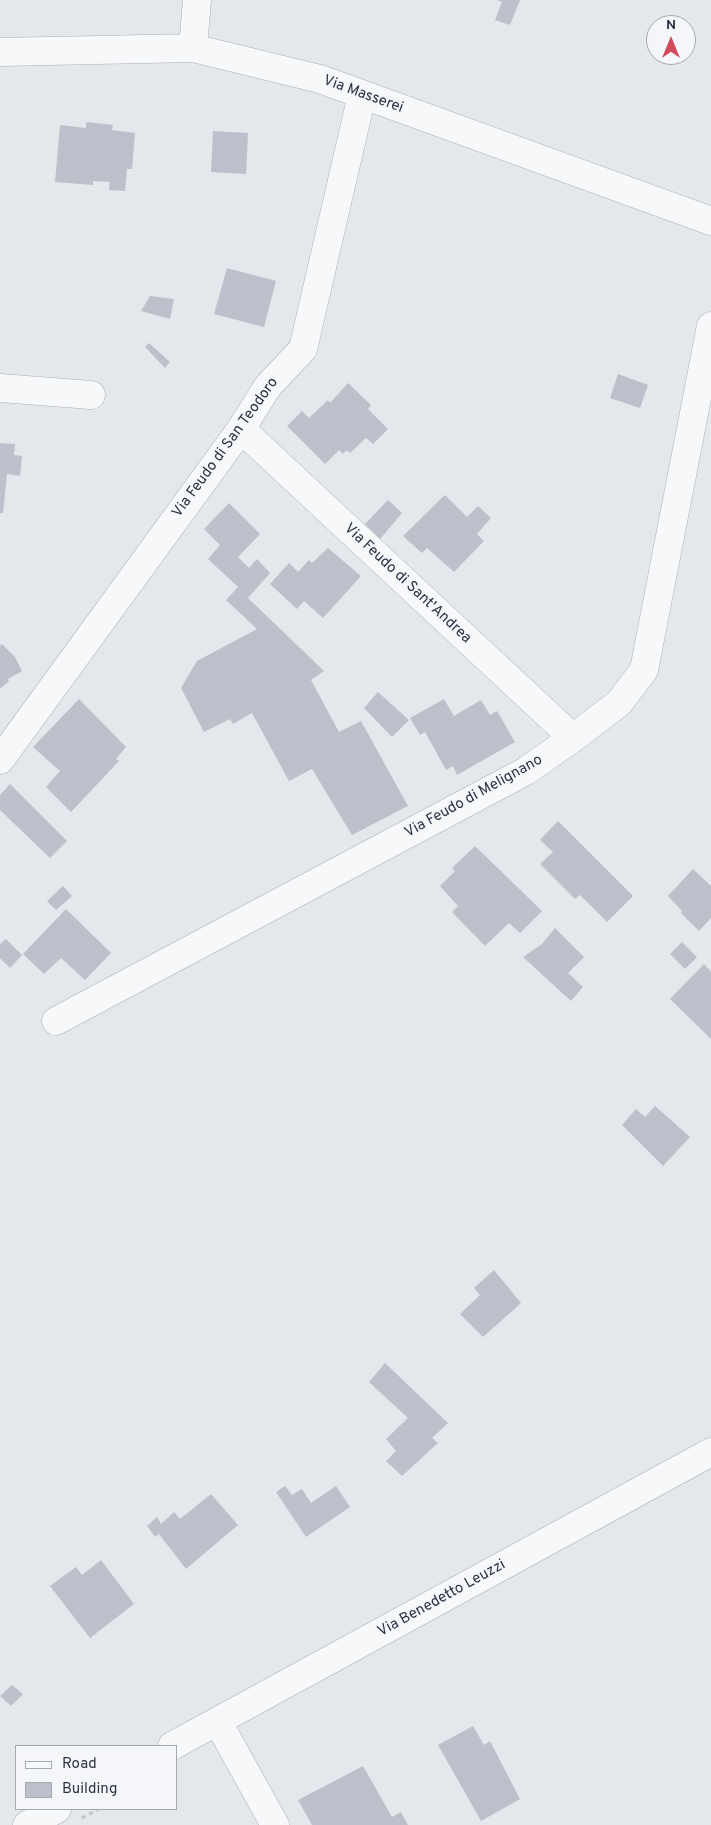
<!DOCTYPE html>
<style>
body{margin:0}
#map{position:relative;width:711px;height:1825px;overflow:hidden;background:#e4e7ec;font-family:Overpass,sans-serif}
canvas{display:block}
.legend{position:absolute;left:15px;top:1745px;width:162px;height:65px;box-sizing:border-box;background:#f4f6f9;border:1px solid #a4a8b1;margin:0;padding:6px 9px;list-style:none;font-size:15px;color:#2b3445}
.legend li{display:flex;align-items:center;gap:10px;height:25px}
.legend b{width:25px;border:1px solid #a4a8b1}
.north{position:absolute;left:646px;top:15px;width:50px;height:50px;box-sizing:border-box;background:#f4f6f9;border:1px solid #a4a8b1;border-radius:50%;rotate:0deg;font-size:14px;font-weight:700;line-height:20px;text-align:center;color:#2b3445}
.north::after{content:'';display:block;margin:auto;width:18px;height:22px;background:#d1495b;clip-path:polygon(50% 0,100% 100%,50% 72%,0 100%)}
</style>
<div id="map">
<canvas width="711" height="1825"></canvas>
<ul class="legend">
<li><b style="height:6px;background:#f7f8fa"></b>Road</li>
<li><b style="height:14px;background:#bbc0ca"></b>Building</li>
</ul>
<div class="north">N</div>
</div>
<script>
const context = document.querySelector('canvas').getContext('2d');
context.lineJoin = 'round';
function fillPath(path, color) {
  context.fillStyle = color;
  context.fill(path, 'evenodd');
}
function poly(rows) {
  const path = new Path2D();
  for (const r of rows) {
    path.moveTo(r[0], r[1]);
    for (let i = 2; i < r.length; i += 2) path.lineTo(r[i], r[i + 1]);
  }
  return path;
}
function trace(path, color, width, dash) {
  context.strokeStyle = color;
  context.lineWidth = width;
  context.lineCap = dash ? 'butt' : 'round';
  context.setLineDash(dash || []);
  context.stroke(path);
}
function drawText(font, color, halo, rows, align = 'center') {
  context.font = font + ' Overpass,sans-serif';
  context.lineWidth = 4;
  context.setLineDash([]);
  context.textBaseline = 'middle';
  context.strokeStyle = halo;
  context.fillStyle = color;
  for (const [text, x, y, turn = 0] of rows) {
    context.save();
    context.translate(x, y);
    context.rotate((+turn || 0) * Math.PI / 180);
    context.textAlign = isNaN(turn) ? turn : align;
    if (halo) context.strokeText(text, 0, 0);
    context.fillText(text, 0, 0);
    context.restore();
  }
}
const green = poly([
 [711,1466,711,1469,176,1760,176,1757]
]);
const building = poly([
 [497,0,520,0,510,25,495,20,502,2],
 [86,122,113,125,112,130,135,133,132,169,127,169,125,191,109,190,110,182,93,181,93,185,55,182,60,125,86,128],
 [213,131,248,133,246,174,211,172],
 [227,268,276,281,264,327,214,314],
 [150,296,174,299,170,319,141,311],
 [149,343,170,362,165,368,145,347],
 [618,374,648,385,640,408,610,398],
 [348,383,371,405,368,409,388,429,373,444,366,438,350,453,347,450,343,454,339,450,325,464,287,426,302,411,309,418,328,400,330,403],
 [0,443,15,444,14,455,22,456,20,476,7,474,3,513,0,513],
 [445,495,467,517,478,506,491,518,477,534,484,541,454,572,427,548,422,553,403,536],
 [388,500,402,513,380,539,365,524],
 [229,503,260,534,238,557,249,568,257,559,270,573,248,598,324,671,311,680,339,732,361,721,408,806,352,835,312,769,289,781,252,713,233,724,230,719,204,732,181,688,197,661,257,629,226,600,238,587,208,559,220,545,204,529],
 [328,548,361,576,323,618,304,601,297,609,270,584,289,563,298,572,309,560,312,563],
 [2,644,15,657,22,671,8,679,9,681,0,689,0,646],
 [378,692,409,720,392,737,364,708],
 [79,699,126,747,116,759,119,761,71,812,46,787,60,771,33,747],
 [444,699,454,716,481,700,490,715,497,711,515,742,457,775,453,766,446,770,425,732,420,735,410,718],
 [10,784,67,841,50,858,0,810,0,795],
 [558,821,633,896,607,922,580,895,575,899,540,864,553,852,540,840],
 [475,846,542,911,520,933,509,923,485,946,452,912,458,906,440,886,455,871,452,868],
 [693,869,711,886,711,918,699,931,681,913,682,911,668,896],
 [63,886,72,896,56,910,47,901],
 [66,909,111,953,85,980,61,958,44,974,23,954],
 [555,928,584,957,568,973,583,987,571,1001,523,957,542,944],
 [6,939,22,955,10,968,0,958,0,944],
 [682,942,697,957,685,969,670,954],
 [704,964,711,972,711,1039,670,999],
 [655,1106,690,1137,663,1166,622,1125,636,1109,645,1117],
 [494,1270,521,1303,483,1337,460,1314,480,1295,474,1288],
 [385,1363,448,1423,432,1438,438,1443,402,1476,386,1461,396,1451,386,1439,408,1418,369,1382],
 [285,1486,292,1495,302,1489,311,1503,336,1486,350,1507,306,1537,276,1492],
 [211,1494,238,1525,186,1569,159,1534,155,1537,147,1526,157,1517,161,1524,174,1512,180,1519],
 [101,1560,134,1604,90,1638,50,1586,76,1567,82,1575],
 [12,1685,23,1694,11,1706,0,1696],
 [473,1726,484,1745,490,1741,520,1799,481,1821,438,1745],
 [363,1766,392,1817,401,1812,408,1825,312,1825,298,1800]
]);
const path = poly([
 [82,1818,99,1809]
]);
const minor = poly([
 [193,48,197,0],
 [0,52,193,48,320,79,711,221],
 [0,388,91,395],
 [241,429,573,738],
 [0,760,241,429,268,386,303,349,362,95],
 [56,1021,526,771,573,738,619,703,644,670,711,326],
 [218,1722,275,1825],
 [172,1746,711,1452],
 [27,1825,57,1809]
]);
const streetNames = [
 ["Via Masserei",363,95,20],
 ["Via Feudo di San Teodoro",226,448,-54],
 ["Via Feudo di Sant'Andrea",407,584,43],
 ["Via Feudo di Melignano",474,797,-29],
 ["Via Benedetto Leuzzi",442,1599,-29]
];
fillPath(green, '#c9d6c5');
fillPath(building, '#bbc0ca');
trace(minor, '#a9aeb7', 29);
trace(path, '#c2c5cb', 3, [4, 4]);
trace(minor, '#f7f8fa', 28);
drawText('15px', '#2b3445', '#f4f6f9', streetNames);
</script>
